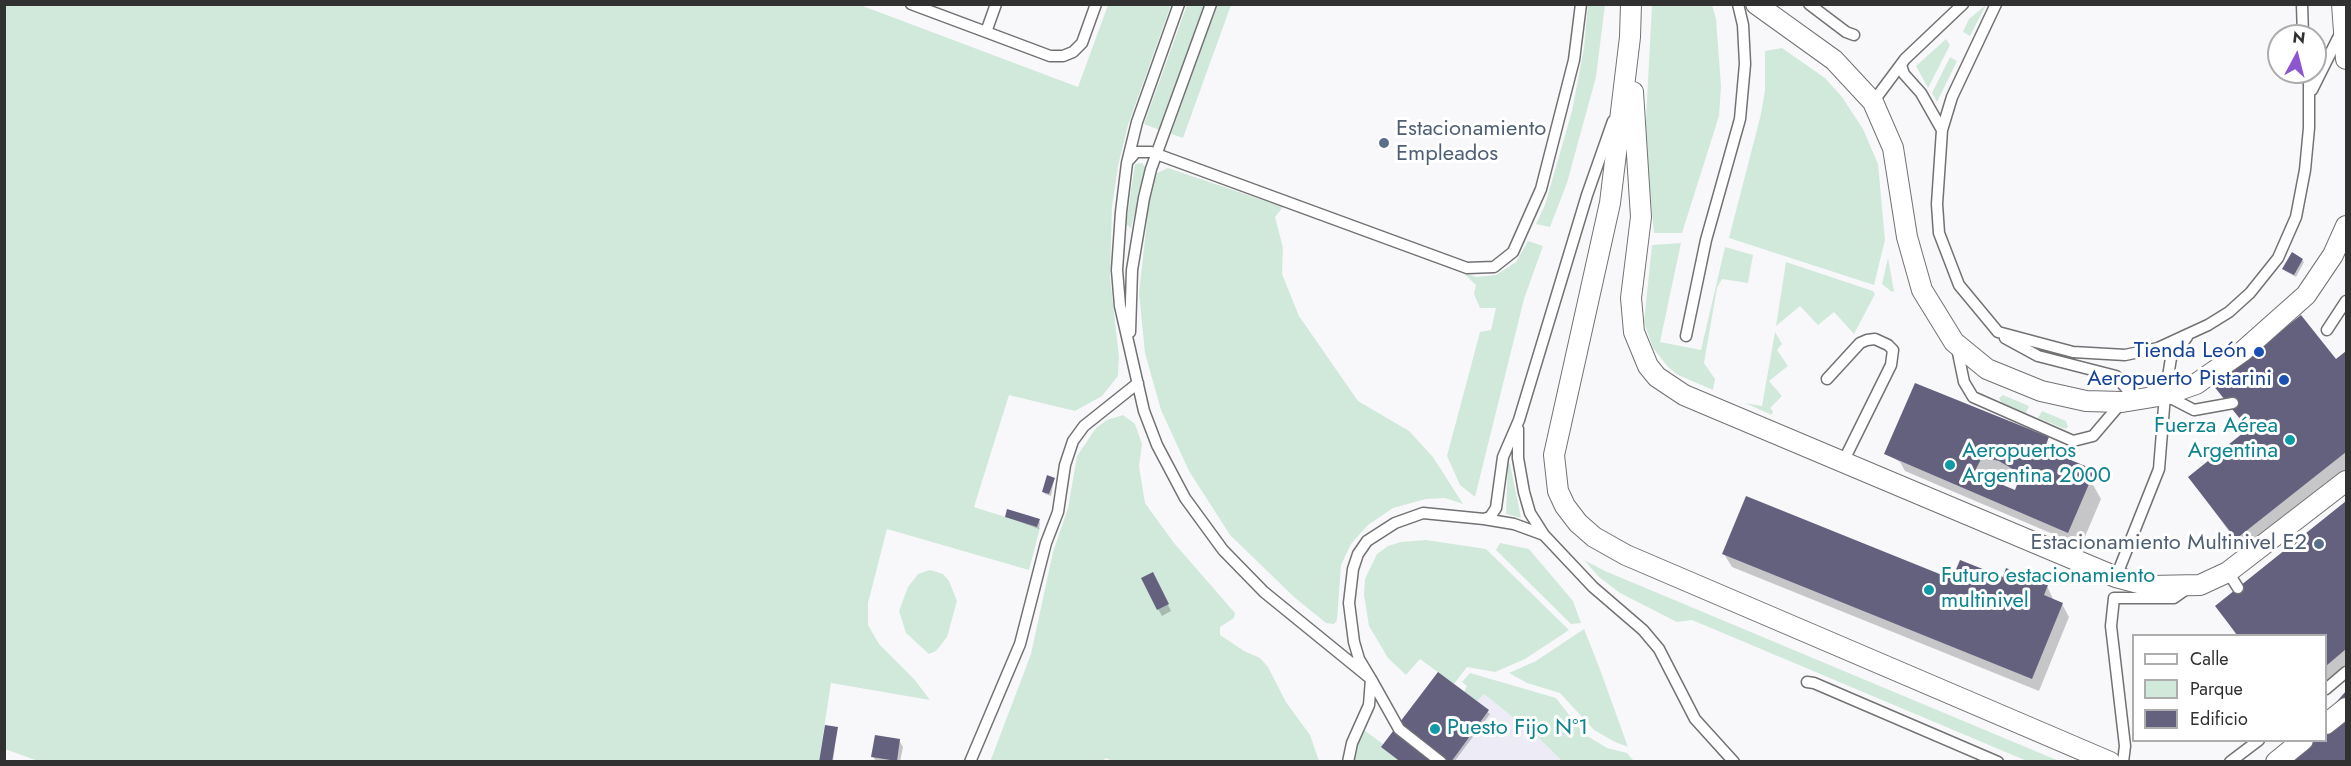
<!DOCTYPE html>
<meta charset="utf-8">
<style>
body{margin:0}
#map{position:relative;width:2351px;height:766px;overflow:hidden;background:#f8f8fb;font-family:Jost,sans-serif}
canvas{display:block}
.frame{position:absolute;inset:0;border:6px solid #313132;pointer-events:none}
.legend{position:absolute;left:2132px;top:634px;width:195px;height:108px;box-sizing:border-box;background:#fff;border:2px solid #adadad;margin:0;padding:8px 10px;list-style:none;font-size:18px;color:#313132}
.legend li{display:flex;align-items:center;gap:12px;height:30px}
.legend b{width:30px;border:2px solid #adadad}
.north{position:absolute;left:2267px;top:24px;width:60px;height:60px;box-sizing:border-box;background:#fff;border:2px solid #adadad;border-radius:50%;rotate:7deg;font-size:16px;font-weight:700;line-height:24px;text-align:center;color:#313132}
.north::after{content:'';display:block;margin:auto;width:21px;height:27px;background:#8c56ce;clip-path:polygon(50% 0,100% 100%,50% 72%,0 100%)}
</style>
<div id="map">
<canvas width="2351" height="766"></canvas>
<div class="frame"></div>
<ul class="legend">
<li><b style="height:8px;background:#fff"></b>Calle</li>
<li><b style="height:16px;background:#d1e9db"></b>Parque</li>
<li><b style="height:16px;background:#64617f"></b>Edificio</li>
</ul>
<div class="north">N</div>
</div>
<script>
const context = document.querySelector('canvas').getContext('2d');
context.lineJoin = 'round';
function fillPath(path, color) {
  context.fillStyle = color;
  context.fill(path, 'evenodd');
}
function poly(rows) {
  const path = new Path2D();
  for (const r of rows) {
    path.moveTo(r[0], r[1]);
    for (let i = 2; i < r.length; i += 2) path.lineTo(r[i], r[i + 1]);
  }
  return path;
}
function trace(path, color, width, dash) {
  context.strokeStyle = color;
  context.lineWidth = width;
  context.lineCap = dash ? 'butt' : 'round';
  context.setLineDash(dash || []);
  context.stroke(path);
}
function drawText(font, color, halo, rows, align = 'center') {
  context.font = font + ' Jost,sans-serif';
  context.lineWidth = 6;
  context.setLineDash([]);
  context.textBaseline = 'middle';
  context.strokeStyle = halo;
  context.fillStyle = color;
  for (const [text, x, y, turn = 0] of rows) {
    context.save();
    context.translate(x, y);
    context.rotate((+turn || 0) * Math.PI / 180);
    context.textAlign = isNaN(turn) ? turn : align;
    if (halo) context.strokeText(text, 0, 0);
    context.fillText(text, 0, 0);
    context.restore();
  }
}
const built = poly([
 [1484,694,1541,740,1565,762,1407,762]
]);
const green = poly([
 [5,5,860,5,1078,87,1108,5,1171,5,1128,125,1118,166,1112,207,1110,278,1119,357,1118,376,1102,396,1075,411,1009,395,974,507,1040,528,1029,570,887,529,868,603,868,625,879,644,914,679,930,700,831,683,819,761,41,762,5,749],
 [1187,5,1204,5,1159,130,1144,124],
 [1217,5,1231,5,1183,138,1171,134],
 [1588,5,1605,5,1596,77,1567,183,1550,227,1536,224,1545,205,1572,111,1584,48],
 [1652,5,1712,5,1716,19,1721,86,1719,116,1682,233,1654,233,1645,138],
 [1986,5,1970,36,1963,32,1969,19],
 [1946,39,1950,45,1928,88,1916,66],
 [1782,48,1825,78,1842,97,1863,129,1878,164,1885,240,1874,285,1729,238,1761,114,1765,90,1765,51],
 [1950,57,1957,61,1937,102,1932,93],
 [1142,163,1146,169,1131,228,1126,224,1135,164],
 [1168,168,1283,207,1275,217,1283,248,1282,274,1299,316,1358,401,1409,431,1433,457,1463,504,1445,498,1426,499,1393,508,1368,525,1351,544,1341,565,1337,620,1334,624,1326,623,1294,597,1230,535,1189,471,1161,410,1145,353,1139,293,1150,194,1157,173],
 [1528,241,1543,246,1524,299,1475,497,1460,485,1447,456,1480,332,1491,330,1496,308,1480,308,1474,294,1476,285,1462,272,1476,277,1496,275,1516,262],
 [1681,243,1660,342,1701,350,1725,247,1753,255,1748,283,1722,279,1717,288,1704,363,1715,379,1713,390,1678,375,1668,367,1653,348,1644,322,1652,245],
 [1888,258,1894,291,1892,292,1882,284],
 [1786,262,1873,291,1875,294,1854,334,1834,312,1818,325,1800,306,1776,326],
 [1775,332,1782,344,1777,350,1788,366,1769,381,1782,396,1770,408,1773,411,1772,415,1745,403,1762,406],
 [2003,395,2029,406,2026,413,2002,403,1999,398],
 [2042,411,2066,421,2068,427,2065,429,2038,418],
 [1123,415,1135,424,1142,444,1139,466,1145,503,1174,543,1235,613,1234,618,1220,627,1220,635,1244,651,1260,658,1268,667,1286,702,1310,735,1319,761,1116,762,1105,758,1103,762,990,762,1031,654,1053,552,1068,508,1077,456,1096,428,1107,420],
 [1508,463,1510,464,1521,518,1506,514],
 [1426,540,1486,549,1569,630,1525,659,1495,672,1467,667,1454,684,1420,659,1406,675,1388,658,1369,626,1364,595,1365,579,1377,554,1388,546,1401,542],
 [1500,543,1529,549,1573,601,1581,623,1571,624,1496,550],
 [1584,560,1605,571,2059,761,2027,761,1692,620,1677,622,1620,593,1599,577],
 [930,570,943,574,949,581,957,601,947,637,936,651,929,654,906,633,899,611,908,587,918,574],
 [1584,629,1598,664,1628,747,1615,742,1594,730,1560,693,1527,683,1509,673,1536,661],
 [1470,673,1556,698,1584,734,1607,748,1627,753,1634,761,1562,761,1541,740,1484,694,1477,701,1464,692,1467,686,1462,682],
 [1364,730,1406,761,1353,762,1356,748]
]);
const shadow = poly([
 [2302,260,2304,262,2296,277,2285,271,2284,269],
 [2346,353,2346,471,2244,552,2190,478],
 [2048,438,2046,451,2096,474,2092,483,2101,499,2081,546,1905,471,1900,462,1886,454],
 [1993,475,2019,484,2016,492,1990,481],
 [1054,479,1051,496,1045,494,1043,491],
 [2346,502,2346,668,2326,685,2326,636,2237,636,2217,606],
 [1007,517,1039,520,1040,523,1039,529],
 [1724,554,1953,581,2004,579,2047,586,2054,601,2062,604,2069,617,2039,691,1732,567],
 [1156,580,1171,611,1162,616,1158,609],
 [1438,674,1490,714,1454,762,1400,762,1383,747],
 [2346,693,2346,762,2287,762,2326,740,2326,716],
 [837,729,833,762,820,762],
 [899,740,903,747,900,762,876,762,873,756]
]);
const building = poly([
 [2292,252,2303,259,2294,275,2282,269],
 [2301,315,2336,359,2346,351,2346,452,2236,539,2188,477,2248,429,2213,385],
 [1915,383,2049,437,2044,449,2095,470,2068,533,1884,454],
 [1982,457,1999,461,2021,474,2015,490,1974,473],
 [1047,475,1055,478,1049,494,1042,492],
 [1746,496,1952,579,1960,560,2003,577,2006,568,2048,585,2044,595,2063,603,2032,679,1722,554],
 [2346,501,2346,649,2326,666,2326,636,2238,636,2215,606],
 [1007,509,1040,519,1037,527,1005,517],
 [1153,572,1169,604,1157,610,1141,578],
 [1438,672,1489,710,1451,762,1401,762,1381,747],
 [2346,691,2346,762,2285,762,2302,740,2326,740,2326,714],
 [825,725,838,727,832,762,819,762],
 [875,735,900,739,897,761,871,757]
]);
const service = poly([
 [911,4,986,32,996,4],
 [1179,4,1137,122,1127,163,1121,212,1117,270,1120,306,1144,411,1157,445,1185,498,1223,550,1264,592,1371,679,1399,729,1441,762],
 [1809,4,1846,32,1854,35],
 [1996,4,1952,97,1942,130,1937,204,1939,233,1959,285,1998,332,2073,352,2125,355,2158,348,2208,325,2229,312,2250,293,2278,258,2296,217,2305,170,2309,128,2309,72],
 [2302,4,2303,36],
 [986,32,1050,56,1063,56,1073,52,1082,43,1096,4],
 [1901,65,1904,74,1921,93,1942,130],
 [2312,90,2340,34],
 [1873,102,1905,59,1963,4],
 [1129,160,1136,152,1151,152,1467,268,1494,267,1513,252,1541,189,1574,60,1581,4],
 [2327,330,2346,301],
 [1130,332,1132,270,1144,198,1151,169,1211,4],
 [1686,336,1706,240,1740,119,1745,64,1743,25,1738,4],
 [2005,338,2038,356,2116,376,2136,400],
 [1957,348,1964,382,1973,397,2073,441,2093,436,2122,402],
 [1827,379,1860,343,1867,340,1875,339,1888,345,1893,350,1891,365,1843,462],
 [2165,395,2194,410,2233,403],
 [1518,429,1518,458,1524,492,1530,513,1544,535,1593,587,1643,630,1659,649,1695,719,1734,762],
 [1484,519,1490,517,1496,508,1503,457,1519,420,1587,195,1613,121],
 [2228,572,2238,588],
 [2116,577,2159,469,2165,395,2171,358,2187,337],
 [1807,682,1814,683,1998,762],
 [2326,689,2346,672],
 [970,762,1020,644,1046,543,1058,512,1065,465,1073,441,1084,426,1138,383],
 [1348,762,1352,743,1369,705,1371,679,1359,659,1354,642,1349,603,1353,569,1358,554,1367,541,1395,523,1423,513,1484,519,1514,524,1544,535],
 [2123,762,2125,746,2111,626,2114,598,2174,598,2188,588],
 [2230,762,2259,740]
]);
const minor = poly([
 [1631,4,1630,37,1610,203,1554,455,1558,491,1565,506,1578,523,1594,537,1626,555,2110,762],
 [1756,4,1834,60,1873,102,1893,148,1907,237,1922,290,1954,342,1987,369,2041,391,2086,401,2122,402,2165,395,2196,384,2243,351,2306,295,2333,255,2346,226],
 [2342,4,2346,59],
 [1633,92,1641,217,1631,298,1634,332,1648,366,1657,377,1684,395,2116,577,2150,586,2200,585,2228,572,2346,481],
 [2326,724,2346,708],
 [2276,762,2303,740]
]);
const markers = [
 [1384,143,6,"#5c6f8a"],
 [2259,352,6,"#1a4fb4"],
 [2284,380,6,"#1a4fb4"],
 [2290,440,6,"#0f9aa8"],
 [1950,465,6,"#0f9aa8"],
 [2319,544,6,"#5c6f8a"],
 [1929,590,6,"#0f9aa8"],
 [1435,729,6,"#0f9aa8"]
];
const serviceNames = [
 ["Estacionamiento",1396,130],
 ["Empleados",1396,155],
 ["Estacionamiento Multinivel E2",2307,544,"right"]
];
const transitNames = [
 ["Tienda León",2247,352],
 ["Aeropuerto Pistarini",2272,380]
];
const cultureNames = [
 ["Fuerza Aérea",2278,427,"right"],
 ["Argentina",2278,452,"right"],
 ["Aeropuertos",1962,452],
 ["Argentina 2000",1962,477],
 ["Futuro estacionamiento",1941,577],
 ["multinivel",1941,602],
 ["Puesto Fijo N°1",1447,729]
];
fillPath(built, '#ecebf6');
fillPath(green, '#d1e9db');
fillPath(shadow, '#0003');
fillPath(building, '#64617f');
trace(service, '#727274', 13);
trace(minor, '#727274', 22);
trace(service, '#fff', 10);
trace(minor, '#fff', 20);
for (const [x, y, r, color] of markers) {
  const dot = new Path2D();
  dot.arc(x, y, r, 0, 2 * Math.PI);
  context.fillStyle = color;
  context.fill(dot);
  trace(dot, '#fff', 2);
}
drawText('22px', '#4e5e75', '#fff', serviceNames, 'left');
drawText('22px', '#164399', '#fff', transitNames, 'right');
drawText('22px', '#0d838f', '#fff', cultureNames, 'left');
</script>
